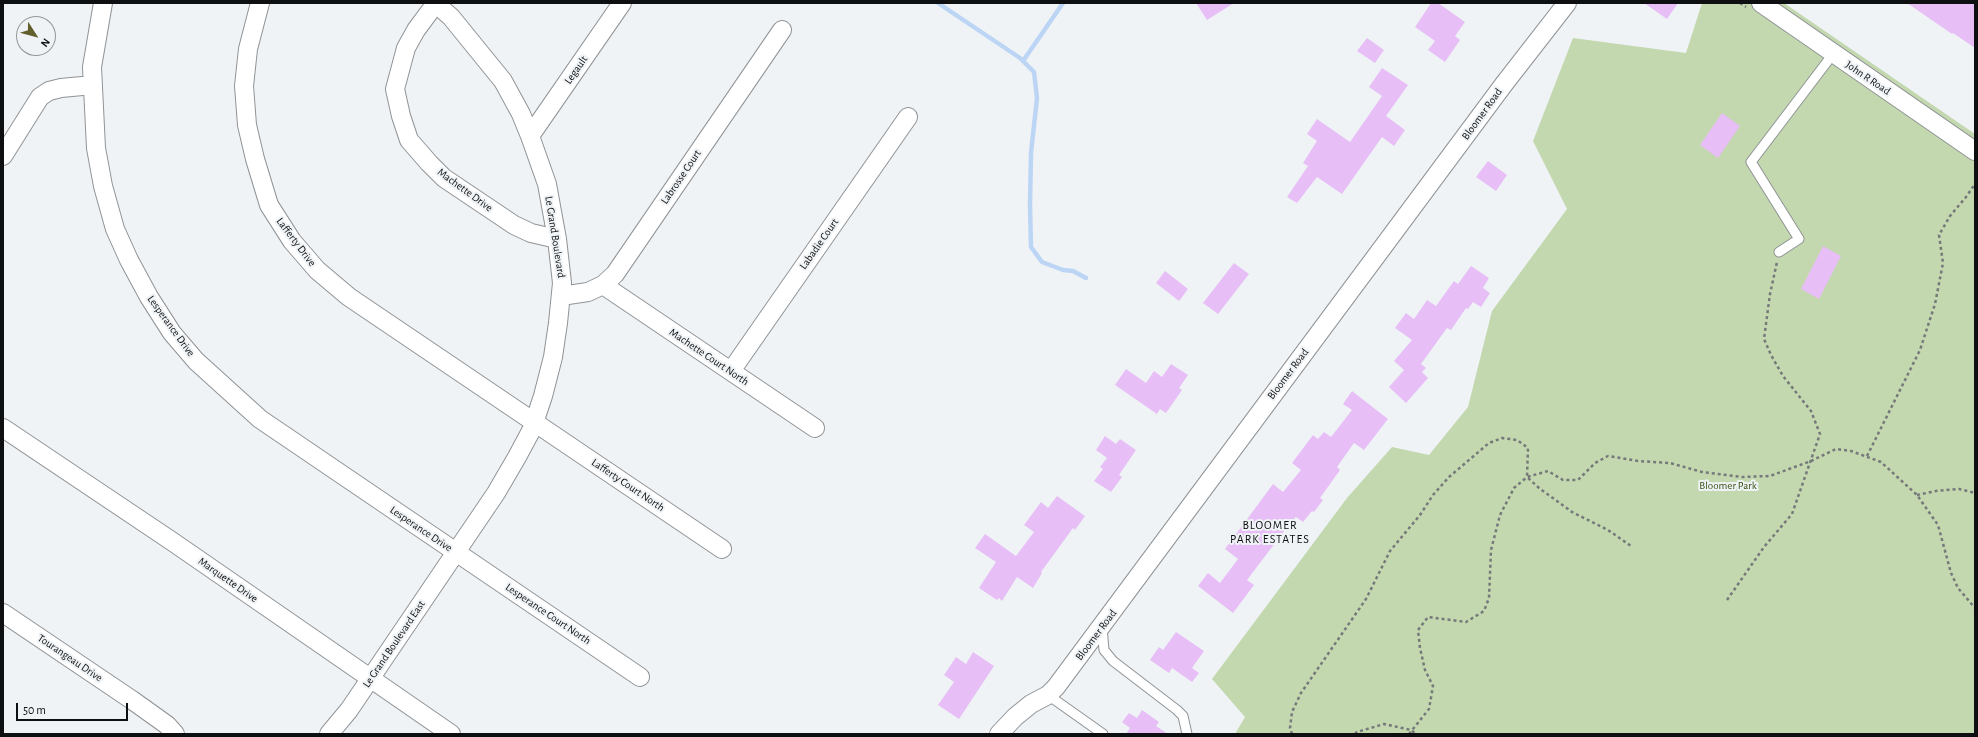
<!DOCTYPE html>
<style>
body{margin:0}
#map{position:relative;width:1978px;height:737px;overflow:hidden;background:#eff3f6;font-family:"Alegreya Sans",sans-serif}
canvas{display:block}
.frame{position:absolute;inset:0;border:4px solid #0e0f10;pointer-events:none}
.north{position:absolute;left:16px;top:16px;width:40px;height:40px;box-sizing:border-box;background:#eff3f6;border:1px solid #95989a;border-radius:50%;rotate:126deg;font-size:11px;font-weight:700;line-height:16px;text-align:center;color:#0e0f10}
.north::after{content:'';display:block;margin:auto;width:14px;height:18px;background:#625f2c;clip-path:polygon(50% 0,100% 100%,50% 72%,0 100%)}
.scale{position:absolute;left:16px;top:703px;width:112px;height:18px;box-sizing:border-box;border:2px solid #0e0f10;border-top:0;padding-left:5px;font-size:12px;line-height:14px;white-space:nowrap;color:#0e0f10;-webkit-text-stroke:3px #eff3f6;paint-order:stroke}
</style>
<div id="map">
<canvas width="1978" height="737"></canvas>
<div class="frame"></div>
<div class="north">N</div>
<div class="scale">50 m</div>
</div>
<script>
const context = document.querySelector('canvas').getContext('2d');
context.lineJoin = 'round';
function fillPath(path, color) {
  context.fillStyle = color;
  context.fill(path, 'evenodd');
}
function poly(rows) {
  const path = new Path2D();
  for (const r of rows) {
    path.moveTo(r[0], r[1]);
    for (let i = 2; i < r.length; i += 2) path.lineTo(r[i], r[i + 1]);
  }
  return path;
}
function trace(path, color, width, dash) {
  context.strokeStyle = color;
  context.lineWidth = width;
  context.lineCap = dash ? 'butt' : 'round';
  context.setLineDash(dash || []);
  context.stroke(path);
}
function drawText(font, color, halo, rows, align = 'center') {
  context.font = font + ' "Alegreya Sans",sans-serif';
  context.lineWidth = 4;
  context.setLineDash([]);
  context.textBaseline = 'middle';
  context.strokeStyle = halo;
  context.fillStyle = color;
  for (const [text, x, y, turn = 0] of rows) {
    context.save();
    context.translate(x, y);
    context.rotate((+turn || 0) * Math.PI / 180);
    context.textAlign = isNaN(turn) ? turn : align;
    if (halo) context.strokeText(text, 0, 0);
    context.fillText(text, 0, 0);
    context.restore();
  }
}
const green = poly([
 [1702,3,1784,3,1975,134,1975,734,1235,734,1245,717,1212,679,1347,498,1392,447,1429,455,1468,407,1492,311,1567,209,1533,141,1573,38,1686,53]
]);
const stream = poly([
 [938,3,1020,58,1034,72,1037,98,1031,153,1030,205,1031,247,1042,262,1063,270,1073,271,1086,278],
 [1023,61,1063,3]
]);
const building = poly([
 [1196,3,1234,3,1207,20],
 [1431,3,1438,3,1465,22,1455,36,1460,40,1445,62,1428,50,1435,41,1415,27],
 [1644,3,1678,3,1667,19],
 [1907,3,1975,3,1975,48,1953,33,1952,34],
 [1367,38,1384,50,1375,63,1357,51],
 [1382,68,1408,85,1386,116,1405,130,1394,146,1382,137,1342,194,1317,177,1297,203,1287,197,1308,166,1303,163,1317,141,1307,134,1317,119,1350,142,1382,96,1369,87],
 [1722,113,1740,126,1718,158,1700,145],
 [1488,161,1507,175,1496,191,1476,177],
 [1823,246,1841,256,1819,299,1801,289],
 [1234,263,1249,274,1218,314,1203,303],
 [1471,266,1489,278,1483,288,1490,293,1481,307,1473,302,1468,309,1466,308,1451,330,1447,328,1421,364,1426,368,1422,372,1428,378,1406,403,1389,387,1404,370,1394,361,1412,340,1395,328,1406,313,1414,319,1427,300,1436,306,1454,281,1458,284],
 [1165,271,1188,289,1179,301,1156,283],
 [1171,364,1188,375,1179,388,1182,390,1166,413,1160,409,1157,414,1115,385,1126,369,1146,383,1154,371,1162,377],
 [1352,391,1388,419,1364,450,1354,443,1337,467,1340,470,1320,498,1323,500,1314,512,1312,511,1303,522,1296,517,1291,522,1247,580,1254,585,1233,613,1198,586,1208,573,1220,583,1238,559,1225,549,1273,484,1283,492,1301,470,1292,463,1313,435,1318,439,1324,432,1331,437,1352,410,1343,404],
 [1105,436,1116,444,1120,439,1136,450,1119,475,1122,477,1111,492,1094,481,1103,469,1100,467,1107,458,1096,450],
 [1057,496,1085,516,1075,530,1073,528,1041,572,1042,573,1033,588,1017,577,1002,601,999,598,997,600,979,588,996,562,975,548,985,534,1016,556,1034,532,1024,525,1041,502,1048,508],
 [1176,632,1204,651,1192,668,1199,673,1192,682,1172,668,1169,673,1150,660,1159,647,1163,650],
 [973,652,994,666,959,719,938,705,954,682,944,675,956,657,966,664],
 [1142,710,1159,722,1156,726,1168,734,1126,734,1130,728,1122,722,1129,713,1137,718]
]);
const path = poly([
 [1740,3,1746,7],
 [1867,456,1920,350,1935,304,1943,263,1939,235,1950,216,1966,197,1975,184],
 [1917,495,1936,491,1959,489,1975,493],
 [1727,600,1764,547,1792,514,1820,434,1811,411,1783,376,1771,355,1764,339,1770,294,1777,262],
 [1292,734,1290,728,1292,712,1301,693,1366,599,1390,551,1420,515,1433,495,1449,477,1489,443,1502,438,1517,440,1528,448,1527,477,1539,488,1572,512,1608,530,1631,546],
 [1355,734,1357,732,1384,724,1411,730,1416,734],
 [1409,734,1429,709,1433,686,1425,670,1420,648,1418,630,1428,617,1466,622,1484,611,1489,598,1491,550,1500,515,1514,488,1527,477,1548,471,1563,480,1578,480,1595,463,1608,456,1638,461,1670,463,1702,472,1742,477,1770,476,1811,461,1836,449,1851,451,1881,462,1917,495,1938,525,1951,573,1958,588,1975,608]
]);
const service = poly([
 [1779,252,1799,239,1751,162,1833,54],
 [1102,627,1104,650,1113,661,1177,710,1183,716,1187,734],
 [1048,695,1103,734]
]);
const minor = poly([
 [103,3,92,67,96,148,103,186,115,229,129,260,149,297,172,333,196,361,260,419,640,677],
 [260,3,248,49,244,86,247,125,255,159,269,205,292,241,317,270,349,297,722,549],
 [436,3,416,30,406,48,395,89,401,116,409,140,429,163,444,178,514,225,531,233,557,239],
 [1761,3,1975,151],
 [530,136,622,3],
 [3,156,40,97,49,91,61,88,93,85],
 [603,285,815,428],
 [561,296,588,292,603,285,615,274,782,30],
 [731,371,908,117],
 [3,428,173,542,451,734],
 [3,613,132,700,167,725,175,734],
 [329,734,349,710,496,493,517,457,532,429,543,396,553,357,558,323,562,283,557,239,547,184,530,136,521,114,503,81,451,17,435,3],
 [999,734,1015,717,1031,704,1048,695,1056,687,1504,84,1567,3]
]);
const streetNames = [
 ["Legault",576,70,-55],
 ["John R Road",1868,78,34],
 ["Bloomer Road",1482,114,-54],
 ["Labrosse Court",681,177,-56],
 ["Machette Drive",465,190,36],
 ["Le Grand Boulevard",555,237,81],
 ["Lafferty Drive",296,242,53],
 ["Labadie Court",819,244,-55],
 ["Lesperance Drive",171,326,54],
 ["Machette Court North",709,357,34],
 ["Bloomer Road",1288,374,-53],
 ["Lafferty Court North",628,485,34],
 ["Lesperance Drive",421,529,34],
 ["Marquette Drive",228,580,35],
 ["Lesperance Court North",548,614,34],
 ["Bloomer Road",1096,635,-53],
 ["Le Grand Boulevard East",394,644,-56],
 ["Tourangeau Drive",70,658,34]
];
const parkNames = [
 ["Bloomer Park",1728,486]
];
const neighbourhoodNames = [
 ["BLOOMER",1270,525],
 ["PARK ESTATES",1270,539]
];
fillPath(green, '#c3d8af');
trace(stream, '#bcd5f5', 4.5);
fillPath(building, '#e7bff6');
trace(service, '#909396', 11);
trace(minor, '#909396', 20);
trace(path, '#76797a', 2.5, [3, 3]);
trace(service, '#fff', 9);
trace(minor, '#fff', 18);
drawText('11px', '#0e0f10', '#eff3f6', streetNames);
drawText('11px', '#344e0f', '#eff3f6', parkNames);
context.letterSpacing = '1px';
drawText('12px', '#0e0f10', '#eff3f6', neighbourhoodNames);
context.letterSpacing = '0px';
</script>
